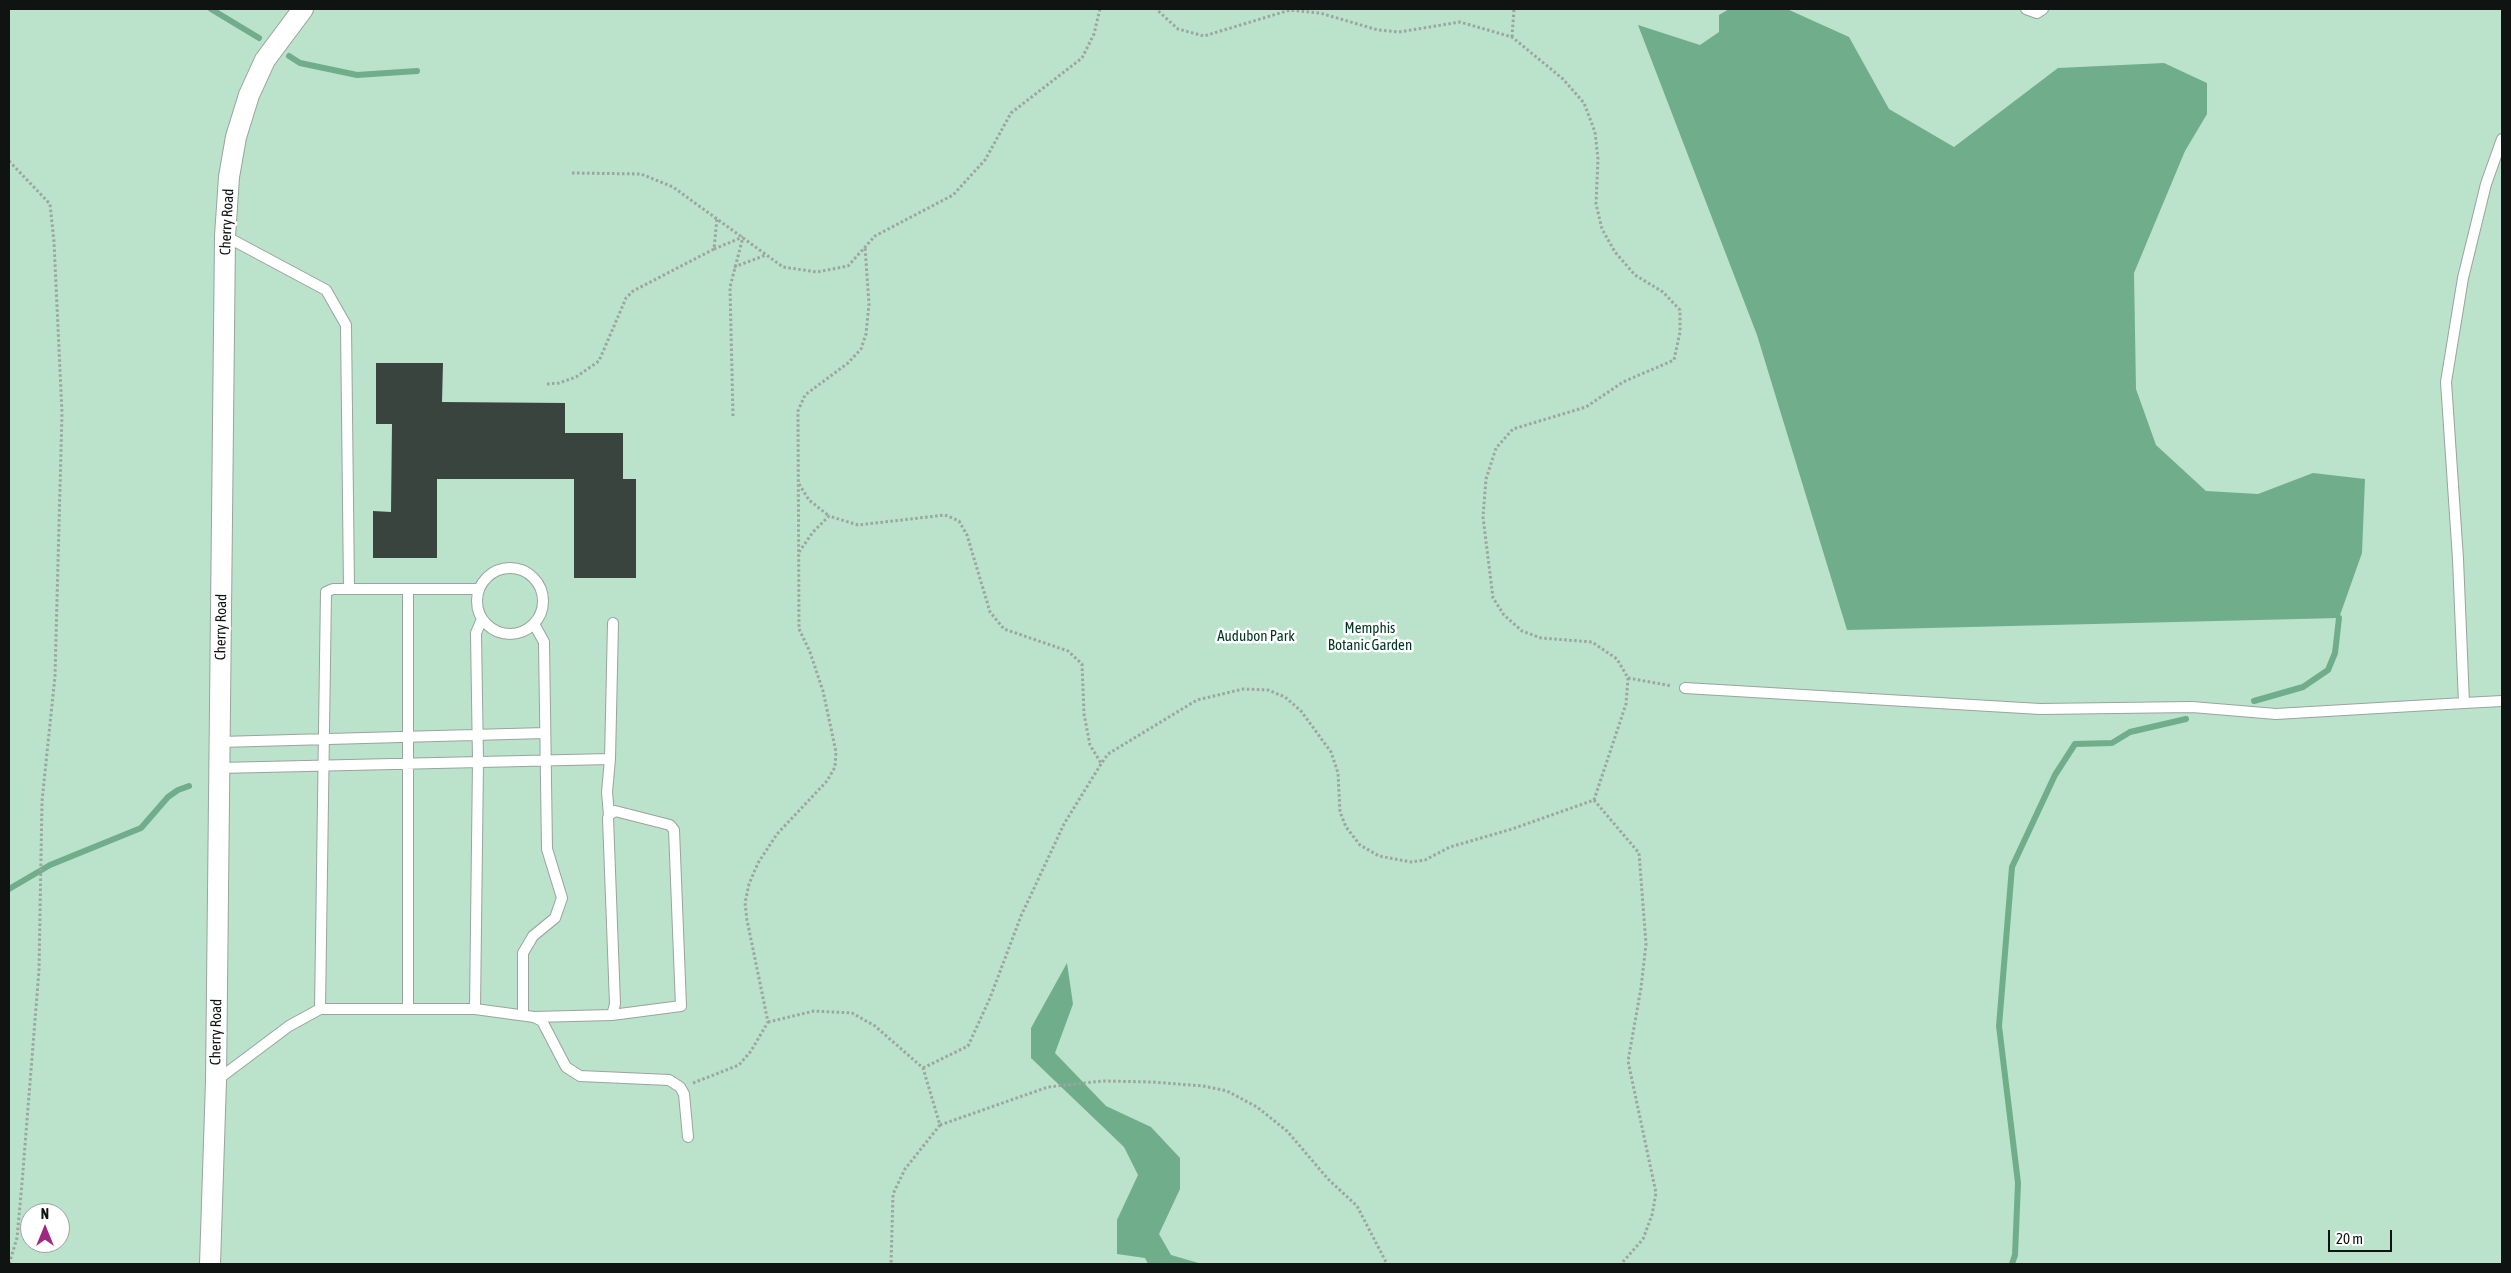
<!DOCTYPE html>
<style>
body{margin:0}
#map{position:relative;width:2511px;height:1273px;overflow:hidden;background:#e1ede5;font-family:"Asap Condensed",sans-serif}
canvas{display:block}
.frame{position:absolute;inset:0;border:10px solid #0f1311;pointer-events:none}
.north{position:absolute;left:20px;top:1203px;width:50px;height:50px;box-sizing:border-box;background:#fff;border:1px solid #9fa1a0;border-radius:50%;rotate:0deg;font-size:14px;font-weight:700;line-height:20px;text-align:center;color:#0f1311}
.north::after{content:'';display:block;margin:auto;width:18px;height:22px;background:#9e2983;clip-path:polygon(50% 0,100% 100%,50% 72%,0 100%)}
.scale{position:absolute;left:2328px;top:1230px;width:64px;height:22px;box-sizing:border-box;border:2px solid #0f1311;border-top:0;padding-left:6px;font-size:15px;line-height:18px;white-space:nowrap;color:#0f1311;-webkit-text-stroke:4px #fff;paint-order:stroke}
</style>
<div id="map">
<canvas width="2511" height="1273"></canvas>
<div class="frame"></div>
<div class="north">N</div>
<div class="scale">20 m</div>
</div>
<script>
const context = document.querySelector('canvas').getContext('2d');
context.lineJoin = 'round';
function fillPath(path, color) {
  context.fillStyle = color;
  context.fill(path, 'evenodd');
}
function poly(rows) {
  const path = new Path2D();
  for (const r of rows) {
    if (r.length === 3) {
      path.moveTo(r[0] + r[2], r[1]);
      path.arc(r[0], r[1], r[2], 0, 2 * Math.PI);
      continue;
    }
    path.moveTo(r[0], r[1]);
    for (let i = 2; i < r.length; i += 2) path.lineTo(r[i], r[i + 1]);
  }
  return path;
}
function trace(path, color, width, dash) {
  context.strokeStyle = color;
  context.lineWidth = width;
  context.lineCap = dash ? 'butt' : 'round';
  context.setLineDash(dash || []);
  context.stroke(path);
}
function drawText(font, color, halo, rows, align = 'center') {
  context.font = font + ' "Asap Condensed",sans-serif';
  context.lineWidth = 5;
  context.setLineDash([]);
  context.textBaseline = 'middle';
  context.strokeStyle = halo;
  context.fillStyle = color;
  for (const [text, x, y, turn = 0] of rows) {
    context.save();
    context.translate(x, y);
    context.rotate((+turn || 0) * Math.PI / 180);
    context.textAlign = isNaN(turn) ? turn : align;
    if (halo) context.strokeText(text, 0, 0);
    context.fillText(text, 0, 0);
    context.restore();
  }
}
const green = poly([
 [9,9,2502,9,2502,1264,9,1264],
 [30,1213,60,1213,60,1243,30,1243]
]);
const water = poly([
 [1729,9,1787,9,1849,37,1889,109,1954,147,2058,68,2164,63,2207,83,2207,114,2185,151,2134,273,2136,389,2156,445,2206,491,2258,494,2313,473,2365,479,2362,553,2339,618,1847,630,1757,335,1638,25,1700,45,1719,32,1719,15],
 [1067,963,1073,1004,1055,1053,1106,1106,1151,1127,1180,1158,1180,1189,1159,1234,1171,1255,1202,1264,1148,1264,1145,1258,1117,1254,1117,1220,1138,1175,1124,1147,1031,1058,1031,1028]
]);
const stream = poly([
 [211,9,259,38],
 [289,56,300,63,357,75,417,71],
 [2254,701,2303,687,2328,670,2335,653,2339,618],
 [9,889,50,865,141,828,168,797,178,790,189,786],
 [2012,1264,2015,1255,2018,1183,1999,1026,2012,867,2055,775,2075,744,2112,743,2130,732,2186,719]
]);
const building = poly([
 [376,363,443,363,442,402,565,403,565,433,623,433,623,479,636,479,636,578,574,578,574,479,437,479,437,558,373,558,373,511,391,512,392,424,376,424]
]);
const path = poly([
 [1512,37,1514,9],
 [9,161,50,204,54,242,62,413,55,676,42,801,39,970,22,1183,17,1238,9,1264],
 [572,173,641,174,673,187,783,267,817,272,848,266,875,236,953,195,985,160,1011,113,1082,58,1094,34,1100,9],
 [714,249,743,237],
 [734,267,766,255],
 [547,384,559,383,576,377,599,361,626,298,633,291,714,249,717,218],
 [733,416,730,287,743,237],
 [799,484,809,500,829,516],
 [799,552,813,532,829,516,858,525,945,515,959,521,967,535,990,612,1004,629,1068,651,1082,664,1084,714,1090,745,1101,763],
 [1628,678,1672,686],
 [1594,800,1639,853,1646,944,1641,988,1628,1061,1656,1193,1652,1215,1643,1239,1621,1264],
 [768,1022,814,1011,852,1013,875,1026,923,1068,940,1125,905,1169,893,1194,891,1264],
 [923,1068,968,1046,990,998,1021,916,1064,824,1101,764,1108,754,1197,700,1243,689,1268,690,1285,697,1301,711,1331,752,1338,773,1340,812,1346,827,1360,845,1379,856,1411,862,1425,860,1450,847,1512,829,1594,800,1626,704,1628,678,1617,659,1592,642,1541,638,1522,631,1504,615,1493,598,1483,517,1486,479,1496,448,1513,429,1586,407,1623,382,1674,360,1680,332,1680,310,1663,292,1635,275,1615,252,1602,229,1596,204,1598,159,1595,132,1584,103,1563,79,1512,37,1460,22,1399,32,1378,30,1320,13,1290,10,1204,36,1178,29,1156,9],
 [693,1083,739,1065,751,1051,768,1022,747,920,745,903,749,884,758,863,777,834,827,781,835,767,836,752,823,691,810,652,799,629,798,411,805,395,848,363,861,349,866,334,869,304,865,247],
 [940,1125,1048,1087,1103,1081,1152,1082,1203,1086,1227,1091,1257,1107,1287,1131,1328,1179,1357,1206,1387,1264]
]);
const lane = poly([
 [2026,9,2037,13,2043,9],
 [225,236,326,290,346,325,349,589],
 [510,601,33],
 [408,589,408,1008],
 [1685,688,2040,709,2192,707,2276,714,2464,703,2458,559,2446,382,2463,278,2486,184,2502,139],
 [2464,703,2502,701],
 [220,742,545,733],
 [219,768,610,759,613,623],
 [609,815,607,792,610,759],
 [320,1009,326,592,333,589,479,589],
 [475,1009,478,761,476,633,482,619],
 [523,1015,523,953,533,936,555,918,562,898,547,849,544,642,534,624],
 [534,1017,612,1015,681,1006,674,830,670,825,615,811,609,815,608,818,615,1004,612,1015],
 [217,1080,289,1026,320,1009,475,1009,534,1017,542,1021,566,1067,580,1076,669,1080,680,1087,684,1094,688,1137]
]);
const street = poly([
 [210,1264,216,1081,225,236,229,177,236,137,249,95,265,60,303,9]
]);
const streetNames = [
 ["Cherry Road",227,222,-87],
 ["Cherry Road",221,627,-89],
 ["Cherry Road",216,1032,-89]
];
const parkNames = [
 ["Memphis",1370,628],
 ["Botanic Garden",1370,645],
 ["Audubon Park",1256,636]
];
fillPath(green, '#bbe2cb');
fillPath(water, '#70ae8b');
trace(stream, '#70ae8b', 6);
fillPath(building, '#3a443e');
trace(lane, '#99a49d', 12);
trace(street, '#99a49d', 22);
trace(path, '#9ca59f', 3, [2.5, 2.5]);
trace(lane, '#fff', 10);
trace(street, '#fff', 20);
drawText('15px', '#0f1311', '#fff', streetNames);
drawText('15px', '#013721', '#fff', parkNames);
</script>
